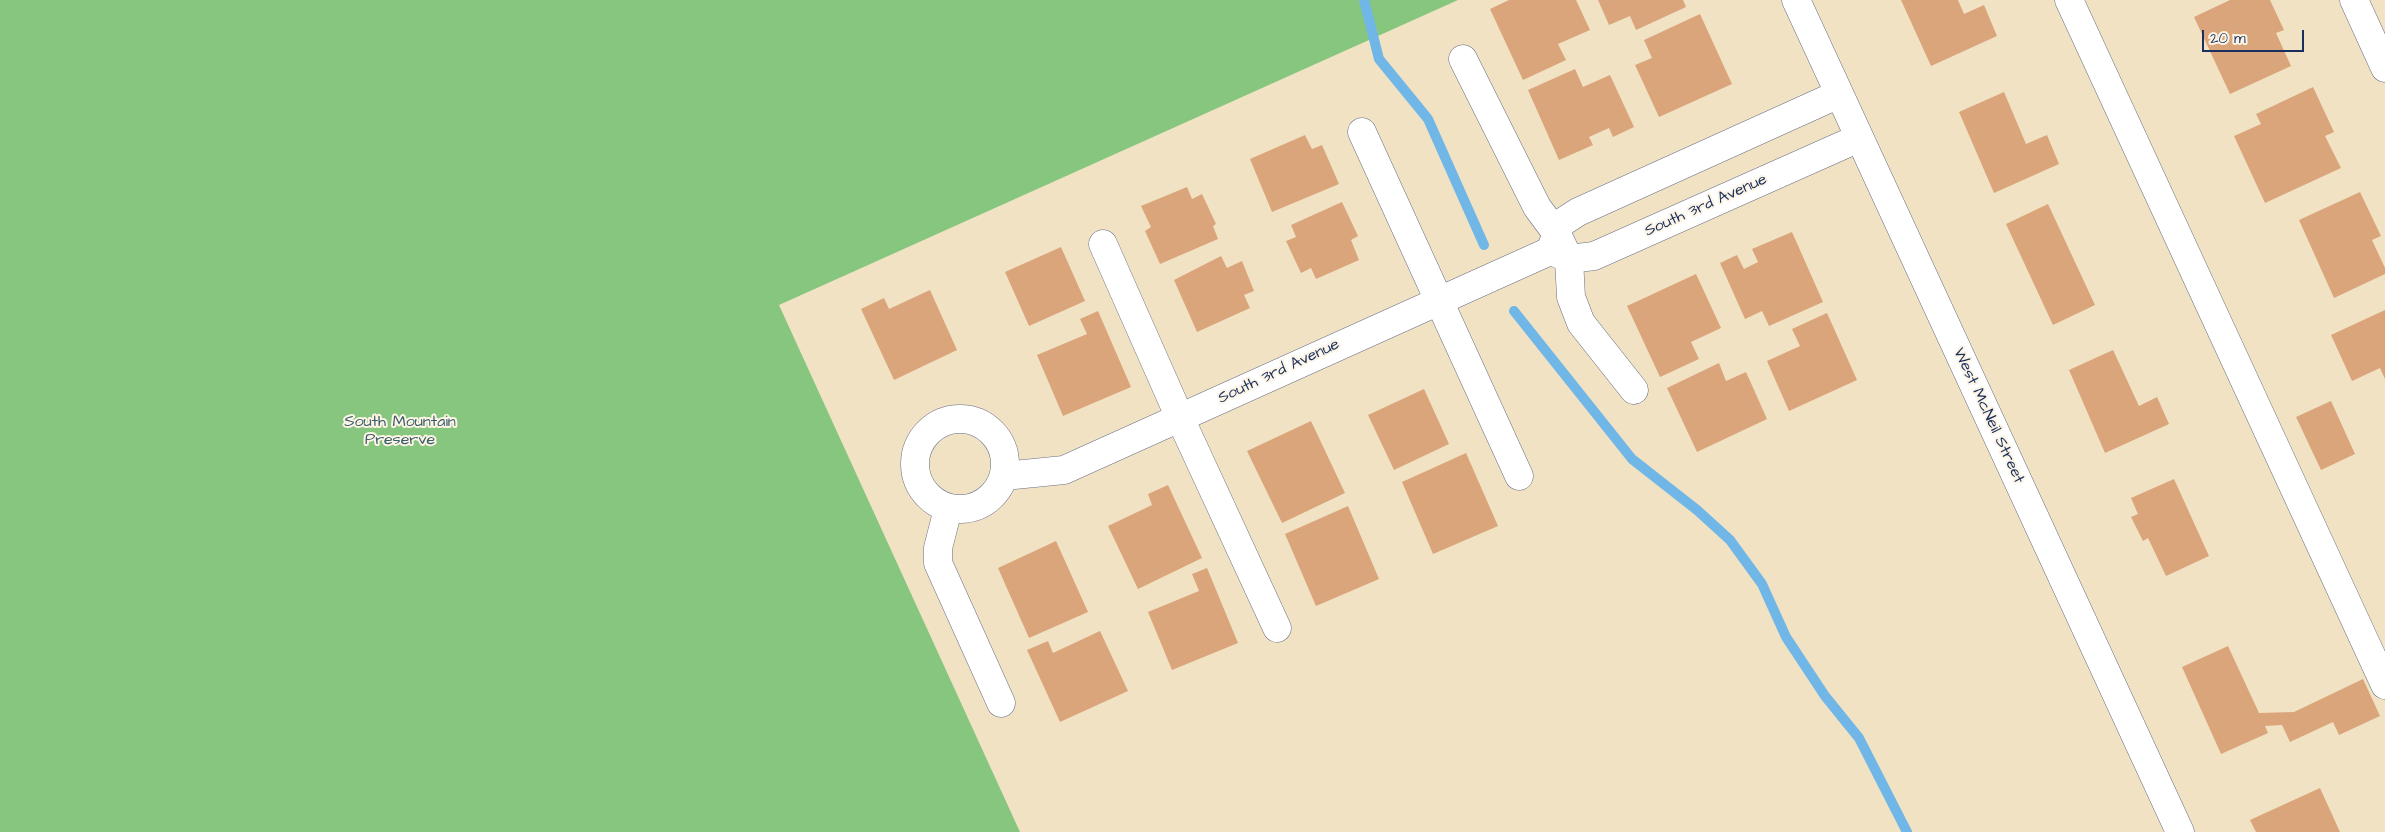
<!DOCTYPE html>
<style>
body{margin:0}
#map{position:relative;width:2385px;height:832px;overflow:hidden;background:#f1e2c4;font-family:"Architects Daughter",sans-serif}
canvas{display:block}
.scale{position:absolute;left:2202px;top:30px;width:102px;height:22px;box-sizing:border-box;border:2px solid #1b2f5e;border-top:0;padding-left:6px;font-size:15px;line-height:18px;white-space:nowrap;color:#1b2f5e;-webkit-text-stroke:4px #fcf5e5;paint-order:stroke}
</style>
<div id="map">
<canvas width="2385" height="832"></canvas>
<div class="scale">20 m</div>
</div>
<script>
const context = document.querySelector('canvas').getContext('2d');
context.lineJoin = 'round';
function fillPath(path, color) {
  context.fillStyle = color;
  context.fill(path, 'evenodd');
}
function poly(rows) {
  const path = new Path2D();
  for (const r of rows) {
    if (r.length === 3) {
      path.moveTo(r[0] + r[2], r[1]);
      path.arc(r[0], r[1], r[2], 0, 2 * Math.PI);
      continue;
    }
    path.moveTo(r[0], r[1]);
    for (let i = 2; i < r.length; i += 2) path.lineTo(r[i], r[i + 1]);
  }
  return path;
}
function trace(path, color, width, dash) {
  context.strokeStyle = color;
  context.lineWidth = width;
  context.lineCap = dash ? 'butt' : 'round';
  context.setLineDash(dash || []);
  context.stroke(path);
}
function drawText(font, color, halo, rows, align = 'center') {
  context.font = font + ' "Architects Daughter",sans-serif';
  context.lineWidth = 4;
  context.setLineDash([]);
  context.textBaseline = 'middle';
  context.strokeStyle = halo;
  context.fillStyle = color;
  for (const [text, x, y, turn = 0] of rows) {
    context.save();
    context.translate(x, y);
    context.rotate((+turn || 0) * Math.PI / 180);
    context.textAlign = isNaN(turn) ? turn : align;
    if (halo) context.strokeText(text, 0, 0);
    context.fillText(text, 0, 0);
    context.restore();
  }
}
const green = poly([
 [0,0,1458,0,779,305,1020,832,0,832]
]);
const stream = poly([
 [1364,0,1379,59,1428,119,1484,245],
 [1514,311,1632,459,1697,510,1730,540,1762,584,1786,637,1825,696,1859,738,1907,832]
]);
const building = poly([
 [1509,0,1576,0,1590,30,1558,44,1566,60,1523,80,1490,9],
 [1598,0,1683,0,1686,7,1636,30,1630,16,1609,25],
 [1901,0,1958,0,1964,14,1984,5,1997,36,1931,66],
 [2230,0,2270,0,2284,30,2276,33,2291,66,2230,94,2194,17],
 [1700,14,1732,84,1659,117,1635,65,1652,58,1644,40],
 [1575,69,1583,87,1610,75,1634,127,1613,137,1609,128,1589,137,1593,145,1559,160,1528,90],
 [2313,87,2334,132,2325,136,2341,168,2265,203,2234,136,2261,124,2256,114],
 [2004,92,2026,144,2047,135,2059,164,1994,193,1959,112],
 [1305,135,1312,149,1322,145,1339,184,1272,212,1250,159],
 [1187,187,1192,199,1202,194,1216,224,1213,226,1218,239,1160,264,1145,231,1151,227,1141,206],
 [2360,192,2381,236,2372,240,2385,268,2385,274,2334,298,2299,220],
 [1342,202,1358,236,1351,240,1359,260,1316,279,1311,268,1301,273,1286,241,1296,237,1291,225],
 [2048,204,2095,305,2053,325,2006,224],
 [1792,232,1823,302,1769,326,1762,311,1745,319,1720,263,1737,255,1744,269,1758,262,1752,249],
 [1061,247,1085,301,1029,326,1005,272],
 [1221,256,1227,268,1242,261,1254,291,1244,295,1250,308,1197,332,1174,280],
 [1696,274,1721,328,1691,342,1699,359,1660,377,1627,306],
 [930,290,957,350,894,380,861,309,884,298,889,309],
 [2385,310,2385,379,2380,368,2352,381,2331,335],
 [1098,311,1131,387,1063,416,1037,355,1087,334,1080,319],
 [1827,313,1857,380,1789,411,1767,361,1800,346,1792,329],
 [2113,350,2139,406,2157,397,2169,424,2105,453,2069,370],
 [1719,363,1726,381,1746,372,1767,419,1697,452,1667,388],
 [1424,389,1449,444,1394,470,1368,415],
 [2331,401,2355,454,2321,470,2296,417],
 [1311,421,1345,493,1282,523,1247,451],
 [1466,453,1498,526,1433,554,1402,482],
 [2174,479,2209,556,2166,576,2148,538,2143,541,2131,517,2138,514,2131,498],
 [1168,485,1202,558,1138,589,1108,526,1152,505,1148,494],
 [1348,506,1379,579,1316,606,1285,534],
 [1056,541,1088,612,1029,638,998,568],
 [1207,568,1238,643,1172,670,1148,612,1199,591,1192,574],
 [1100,631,1128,691,1060,722,1027,650,1048,641,1053,653],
 [2228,646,2259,713,2294,712,2363,679,2380,716,2339,735,2333,722,2290,742,2282,725,2265,726,2268,733,2221,754,2182,667],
 [2320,788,2340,832,2256,832,2250,820]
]);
const minor = poly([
 [1796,0,2180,832],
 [2069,0,2385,685],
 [2354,0,2385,68],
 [1463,59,1537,207,1557,234,1569,259,1571,297,1581,323,1634,390],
 [1362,132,1519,476],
 [1103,244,1180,418,1277,628],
 [1552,251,1569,259,1594,256,1859,138],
 [960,464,45],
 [1004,476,1064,470,1550,251,1561,223,1578,212,1839,94],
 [948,509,938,548,938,563,1001,703]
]);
const streetNames = [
 ["South 3rd Avenue",1706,206,-24],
 ["South 3rd Avenue",1279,372,-25],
 ["West McNeil Street",1988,416,65]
];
const parkNames = [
 ["South Mountain",400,423],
 ["Preserve",400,441]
];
fillPath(green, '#87c67e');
trace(stream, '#70b7e8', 10);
fillPath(building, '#daa57b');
trace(minor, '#666e82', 29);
trace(minor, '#fff', 28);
drawText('16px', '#1b2f5e', '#fcf5e5', streetNames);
drawText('16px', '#3b5c68', '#fcf5e5', parkNames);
</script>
